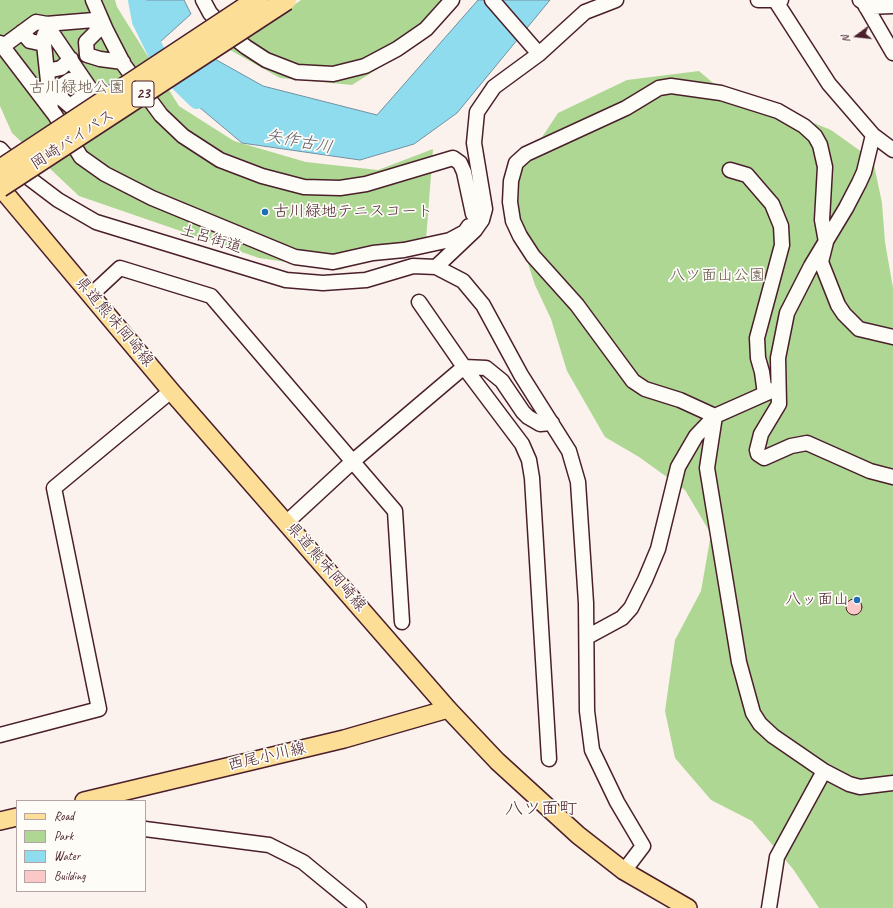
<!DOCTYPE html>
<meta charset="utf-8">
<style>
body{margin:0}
#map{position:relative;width:893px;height:908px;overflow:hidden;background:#fcf2ed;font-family:Caveat,sans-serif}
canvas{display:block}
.legend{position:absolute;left:16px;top:800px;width:130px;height:92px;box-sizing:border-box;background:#fdfcf7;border:1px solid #b5a4a5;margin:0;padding:5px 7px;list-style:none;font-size:12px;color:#4a1f2b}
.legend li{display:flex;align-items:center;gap:8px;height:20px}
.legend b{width:20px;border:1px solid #b5a4a5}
.north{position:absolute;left:837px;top:16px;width:40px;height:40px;-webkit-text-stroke:3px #fdfcf7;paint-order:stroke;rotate:255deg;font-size:11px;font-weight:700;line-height:16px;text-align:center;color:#4a1f2b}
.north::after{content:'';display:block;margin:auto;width:14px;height:18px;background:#4a1f2b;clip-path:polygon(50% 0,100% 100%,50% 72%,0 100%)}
</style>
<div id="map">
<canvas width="893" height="908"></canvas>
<ul class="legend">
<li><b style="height:5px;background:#fcde96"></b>Road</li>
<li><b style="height:11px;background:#aed793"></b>Park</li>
<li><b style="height:11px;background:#8fdcef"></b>Water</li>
<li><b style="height:11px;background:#fac9c7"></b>Building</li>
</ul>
<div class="north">N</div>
</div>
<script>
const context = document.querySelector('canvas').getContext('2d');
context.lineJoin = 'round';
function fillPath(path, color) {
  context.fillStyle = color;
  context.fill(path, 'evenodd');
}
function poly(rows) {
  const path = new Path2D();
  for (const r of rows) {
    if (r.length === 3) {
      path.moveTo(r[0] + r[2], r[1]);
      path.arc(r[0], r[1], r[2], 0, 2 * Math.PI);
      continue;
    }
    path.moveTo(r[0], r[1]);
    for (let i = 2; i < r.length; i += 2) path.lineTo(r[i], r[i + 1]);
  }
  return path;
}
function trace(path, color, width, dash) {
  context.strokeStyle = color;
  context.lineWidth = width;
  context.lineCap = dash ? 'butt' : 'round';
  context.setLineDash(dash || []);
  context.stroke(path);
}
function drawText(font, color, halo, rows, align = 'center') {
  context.font = font + ' Caveat,"Klee One",sans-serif';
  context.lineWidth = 3.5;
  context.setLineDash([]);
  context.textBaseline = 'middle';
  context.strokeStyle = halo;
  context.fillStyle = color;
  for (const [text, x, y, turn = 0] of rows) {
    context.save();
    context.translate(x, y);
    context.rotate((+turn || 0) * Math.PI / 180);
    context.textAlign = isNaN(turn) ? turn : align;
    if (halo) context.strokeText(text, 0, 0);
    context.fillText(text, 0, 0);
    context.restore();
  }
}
const green = poly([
 [0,0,115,0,117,7,179,106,234,141,306,162,378,170,433,149,426,240,340,270,259,258,79,196,12,133,0,106],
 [301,0,459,0,433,34,352,85,280,78,230,50],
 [699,71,719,88,769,105,831,130,873,160,882,203,885,242,893,288,893,908,819,908,793,869,752,821,711,800,675,758,665,711,675,640,701,591,711,534,685,490,639,457,605,437,567,371,551,319,535,285,519,236,513,181,558,113,627,80]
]);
const water = poly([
 [131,0,184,0,191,14,149,52,131,0],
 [478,0,550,0,457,113,414,144,360,160,242,143,174,86,213,58,263,86,377,115,478,0]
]);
const river = poly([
 [137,0,141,21,164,68,197,100]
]);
const building = poly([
 [854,607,8]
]);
const minor = poly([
 [93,0,106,30,124,65,161,115,183,136,220,160,262,176,304,187,340,188,366,184,453,158,460,163,464,172,473,214,482,220],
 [203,0,210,13,227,32,246,47,266,60,297,72,333,74,365,66,397,49,426,29,452,0],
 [492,0,539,54],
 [616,0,585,12,539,54,494,87,477,112,474,143,485,209,482,220,475,230,436,267,463,281,483,305,521,375,569,451,578,482,586,603,587,711,592,750,617,802,643,846,624,871],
 [758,0,781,0],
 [775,0,829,84,873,135,893,150],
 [860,0,864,3,893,53],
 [866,7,893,6],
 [22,32,30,41,44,44,44,35],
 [0,43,55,115,81,157,105,174,152,198,295,257,333,262,373,253,404,250,450,240,465,232,469,226],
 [44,44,51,109],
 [2,47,36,22,47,24],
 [47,71,61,68,71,59],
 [60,93,61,86,70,80,82,85],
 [93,93,46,24,94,20,98,30,86,42,87,55,100,59,123,62],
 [50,95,60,93,62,99,70,106,81,98,82,85,86,83],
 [873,135,864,172,859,183,846,208,811,266,787,313,778,358,779,404,761,434,757,450,758,454,764,458,791,446,807,443,870,471,893,477],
 [0,149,21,172,58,200,96,222,286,280,323,283,366,280,413,266,436,267],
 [730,170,747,175,772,204,781,226,782,245,757,338,758,358,762,372,765,394],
 [91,295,120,268,211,296,395,511,402,622],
 [419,302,464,367,522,444,529,460,532,478,549,759],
 [715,416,680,400,645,389,633,381,577,305,533,256,520,236,513,221,510,202,511,181,516,163,526,154,626,108,659,88,671,86,721,93,778,111,804,126,815,136,820,145,825,167,822,220,826,242,821,262,838,305,844,314,859,329,893,337],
 [715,416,707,468,739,662,753,713,760,724,773,736,824,771,849,784,860,787,893,783],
 [287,522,352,462,464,367,486,368,502,381,523,412,528,417,540,424,552,423],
 [587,637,622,618,631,608,645,580,658,549,678,467,696,436,715,416,778,388],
 [0,735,99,709,54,488,171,391],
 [145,829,269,845,303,862,359,908],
 [769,908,777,857,824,771]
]);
const major = poly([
 [0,187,171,391,448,709,497,761,578,835,624,871,688,908],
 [84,801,344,739,448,709],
 [0,821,17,817]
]);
const highwayBridge = poly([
 [0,170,257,0],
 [0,187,286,0]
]);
const markers = [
 [265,212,4,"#1f6fb2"],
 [857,600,4,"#1f6fb2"]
];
const shields = [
 [143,94,22]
];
const shieldNames = [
 ["23",143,94]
];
const parkNames = [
 ["古川緑地公園",77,88],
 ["八ツ面山公園",717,276]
];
const streetNames = [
 ["岡崎バイパス",73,140,-33],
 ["土呂街道",211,239,17],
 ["県道熊味岡崎線",114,322,50],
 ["県道熊味岡崎線",326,567,49],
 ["西尾小川線",267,757,-13]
];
const poiNames = [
 ["古川緑地テニスコート",273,212],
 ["八ッ面山",849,600,"right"]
];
const waterNames = [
 ["矢作古川",299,142,11]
];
const quarterNames = [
 ["八ツ面町",541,809]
];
fillPath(green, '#aed793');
fillPath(water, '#8fdcef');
trace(water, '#7390a1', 1);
trace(river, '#8fdcef', 18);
fillPath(building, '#fac9c7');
trace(building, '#4a1f2b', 1);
trace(minor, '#4a1f2b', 17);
trace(major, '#4a1f2b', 20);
trace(minor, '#fdfcf7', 14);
trace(major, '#fcde96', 17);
trace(highwayBridge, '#4a1f2b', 23, []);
trace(highwayBridge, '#fcde96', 20);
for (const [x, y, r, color] of markers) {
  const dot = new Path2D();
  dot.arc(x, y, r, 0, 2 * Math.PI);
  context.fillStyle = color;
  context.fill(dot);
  trace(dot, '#fdfcf7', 1.5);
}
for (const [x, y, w] of shields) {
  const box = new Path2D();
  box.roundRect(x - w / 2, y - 13, w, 26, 3);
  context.fillStyle = '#fdfcf7';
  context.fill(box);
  trace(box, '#4a1f2b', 1);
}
drawText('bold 15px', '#4a1f2b', null, shieldNames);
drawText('16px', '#68564a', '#fdfcf7', parkNames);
drawText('16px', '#4a1f2b', '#fdfcf7', streetNames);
drawText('16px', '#4a1f2b', '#fdfcf7', poiNames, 'left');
drawText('italic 17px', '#5f5866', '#fdfcf7', waterNames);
drawText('18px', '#4a1f2b', '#fdfcf7', quarterNames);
</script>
